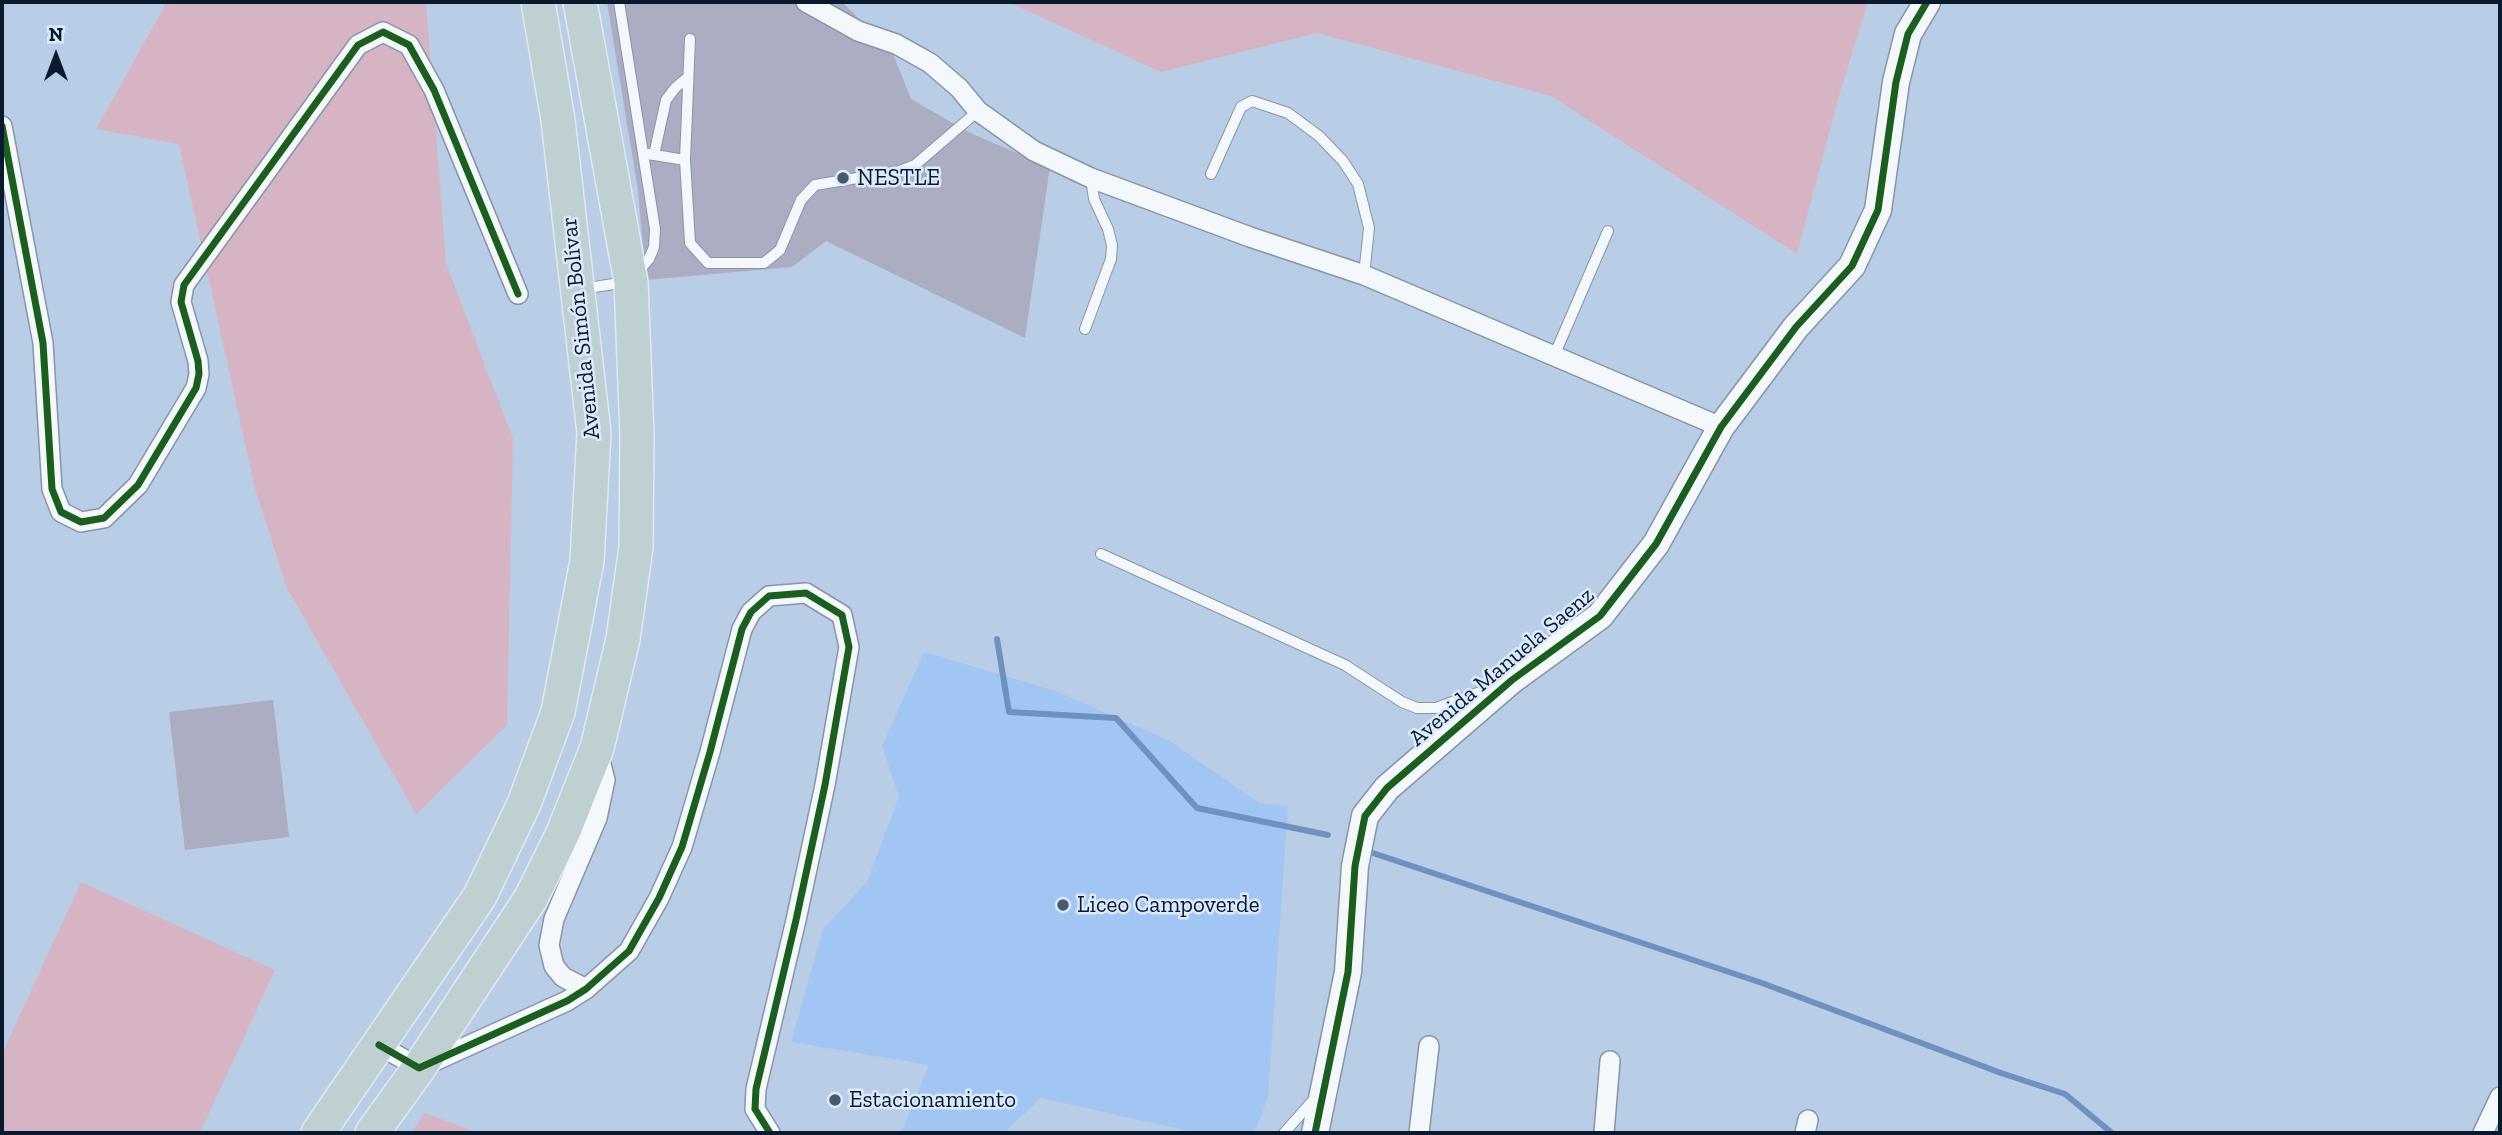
<!DOCTYPE html>
<meta charset="utf-8">
<style>
body{margin:0}
#map{position:relative;width:2502px;height:1135px;overflow:hidden;background:#bacde6;font-family:"Zilla Slab",serif}
canvas{display:block}
.frame{position:absolute;inset:0;border:4px solid #091a2f;pointer-events:none}
.north{position:absolute;left:21px;top:21px;width:70px;height:70px;-webkit-text-stroke:5px #dceafb;paint-order:stroke;rotate:0deg;font-size:19px;font-weight:700;line-height:28px;text-align:center;color:#091a2f}
.north::after{content:'';display:block;margin:auto;width:24px;height:32px;background:#091a2f;clip-path:polygon(50% 0,100% 100%,50% 72%,0 100%)}
</style>
<div id="map">
<canvas width="2502" height="1135"></canvas>
<div class="frame"></div>
<div class="north">N</div>
</div>
<script>
const context = document.querySelector('canvas').getContext('2d');
context.lineJoin = 'round';
function fillPath(path, color) {
  context.fillStyle = color;
  context.fill(path, 'evenodd');
}
function poly(rows) {
  const path = new Path2D();
  for (const r of rows) {
    path.moveTo(r[0], r[1]);
    for (let i = 2; i < r.length; i += 2) path.lineTo(r[i], r[i + 1]);
  }
  return path;
}
function trace(path, color, width, dash) {
  context.strokeStyle = color;
  context.lineWidth = width;
  context.lineCap = dash ? 'butt' : 'round';
  context.setLineDash(dash || []);
  context.stroke(path);
}
function drawText(font, color, halo, rows, align = 'center') {
  context.font = font + ' "Zilla Slab",serif';
  context.lineWidth = 5;
  context.setLineDash([]);
  context.textBaseline = 'middle';
  context.strokeStyle = halo;
  context.fillStyle = color;
  for (const [text, x, y, turn = 0] of rows) {
    context.save();
    context.translate(x, y);
    context.rotate((+turn || 0) * Math.PI / 180);
    context.textAlign = isNaN(turn) ? turn : align;
    if (halo) context.strokeText(text, 0, 0);
    context.fillText(text, 0, 0);
    context.restore();
  }
}
const built = poly([
 [924,652,1056,691,1170,741,1259,803,1288,806,1268,1098,1254,1133,1197,1133,1041,1098,1004,1133,901,1133,929,1065,791,1042,823,929,867,882,899,797,882,746]
]);
const green = poly([
 [164,2,426,2,446,263,513,439,507,725,416,814,287,588,255,489,179,144,96,129,164,7],
 [1008,2,1868,2,1839,96,1797,254,1551,96,1317,33,1161,72],
 [81,882,275,970,200,1133,2,1133,2,1054],
 [425,1113,478,1133,411,1133]
]);
const stream = poly([
 [997,639,1009,712,1116,718,1197,808,1328,835],
 [1370,852,1762,983,2001,1073,2065,1094,2112,1133]
]);
const building = poly([
 [607,2,842,2,892,51,911,99,970,133,1050,167,1025,338,826,241,792,267,646,280,638,190],
 [273,700,289,837,185,850,169,712]
]);
const lane = poly([
 [619,2,655,229,654,247,649,259,637,273],
 [690,39,685,160,690,243,708,263,764,263,780,250,801,200,815,185,900,171,915,165,978,111],
 [648,154,685,160],
 [654,155,666,100,675,88,688,77],
 [1211,174,1241,107,1252,101,1288,113,1319,136,1343,161,1358,184,1369,228,1364,275],
 [582,289,626,282],
 [1085,329,1111,259,1112,245,1108,229,1094,199,1091,178],
 [1554,356,1608,231],
 [1101,554,1345,665,1402,702,1417,708,1436,708,1486,690],
 [1284,1133,1316,1097]
]);
const street = poly([
 [806,2,858,31,896,44,930,63,959,88,978,111,1034,151,1091,178,1250,237,1364,275,1721,427],
 [2,126,43,343,52,489,61,512,81,522,104,518,138,485,196,388,199,374,198,361,181,302,184,285,358,45,383,32,409,45,434,90,518,294],
 [586,989,563,977,554,966,549,945,554,919,597,818,605,780,597,749],
 [379,1045,419,1068,567,1001,586,989,629,951,659,898,682,847,710,752,742,629,751,612,769,596,806,593,842,615,849,647,825,785,796,920,756,1089,755,1109,770,1133],
 [1419,1133,1429,1046],
 [1604,1133,1610,1061],
 [1805,1133,1808,1120],
 [2483,1133,2500,1097]
]);
const secondary = poly([
 [1315,1133,1348,972,1355,866,1365,816,1387,788,1512,680,1600,616,1656,544,1721,427,1796,327,1852,266,1878,210,1896,82,1908,34,1927,2]
]);
const highway = poly([
 [318,1133,480,896,524,804,558,712,587,561,594,433,558,120,538,2],
 [372,1133,419,1068,531,898,563,833,597,748,623,639,636,547,637,436,631,282,580,2]
]);
const cycleway = poly([
 [2,126,43,343,52,489,61,512,81,522,104,518,138,485,196,388,199,374,198,361,181,302,184,285,358,45,383,32,409,45,434,90,518,294],
 [379,1045,419,1068,567,1001,586,989,629,951,659,898,682,847,710,752,742,629,751,612,769,596,806,593,842,615,849,647,825,785,796,920,756,1089,755,1109,770,1133],
 [1315,1133,1348,972,1355,866,1365,816,1387,788,1512,680,1600,616,1656,544,1721,427,1796,327,1852,266,1878,210,1896,82,1908,34,1927,2]
]);
const markers = [
 [843,178,7,"#47596f"],
 [1063,905,7,"#47596f"],
 [835,1100,7,"#47596f"]
];
const poiNames = [
 ["NESTLE",857,178],
 ["Liceo Campoverde",1077,905],
 ["Estacionamiento",849,1100]
];
const streetNames = [
 ["Avenida Simón Bolívar",581,328,-96],
 ["Avenida Manuela Saenz",1502,667,-40]
];
fillPath(built, '#a2c6f3');
fillPath(green, '#d7b4c3');
trace(stream, '#6e92bf', 6);
fillPath(building, '#acadc3');
trace(lane, '#8595aa', 12);
trace(street, '#8595aa', 22);
trace(secondary, '#8595aa', 29);
trace(highway, '#e0e8f4', 36);
trace(lane, '#f5f8fb', 10);
trace(street, '#f5f8fb', 19);
trace(secondary, '#f5f8fb', 26);
trace(highway, '#bfd0d3', 33);
trace(cycleway, '#1b5e20', 7);
for (const [x, y, r, color] of markers) {
  const dot = new Path2D();
  dot.arc(x, y, r, 0, 2 * Math.PI);
  context.fillStyle = color;
  context.fill(dot);
  trace(dot, '#dceafb', 2.5);
}
drawText('23px', '#091a2f', '#dceafb', poiNames, 'left');
drawText('23px', '#091a2f', '#dceafb', streetNames);
</script>
